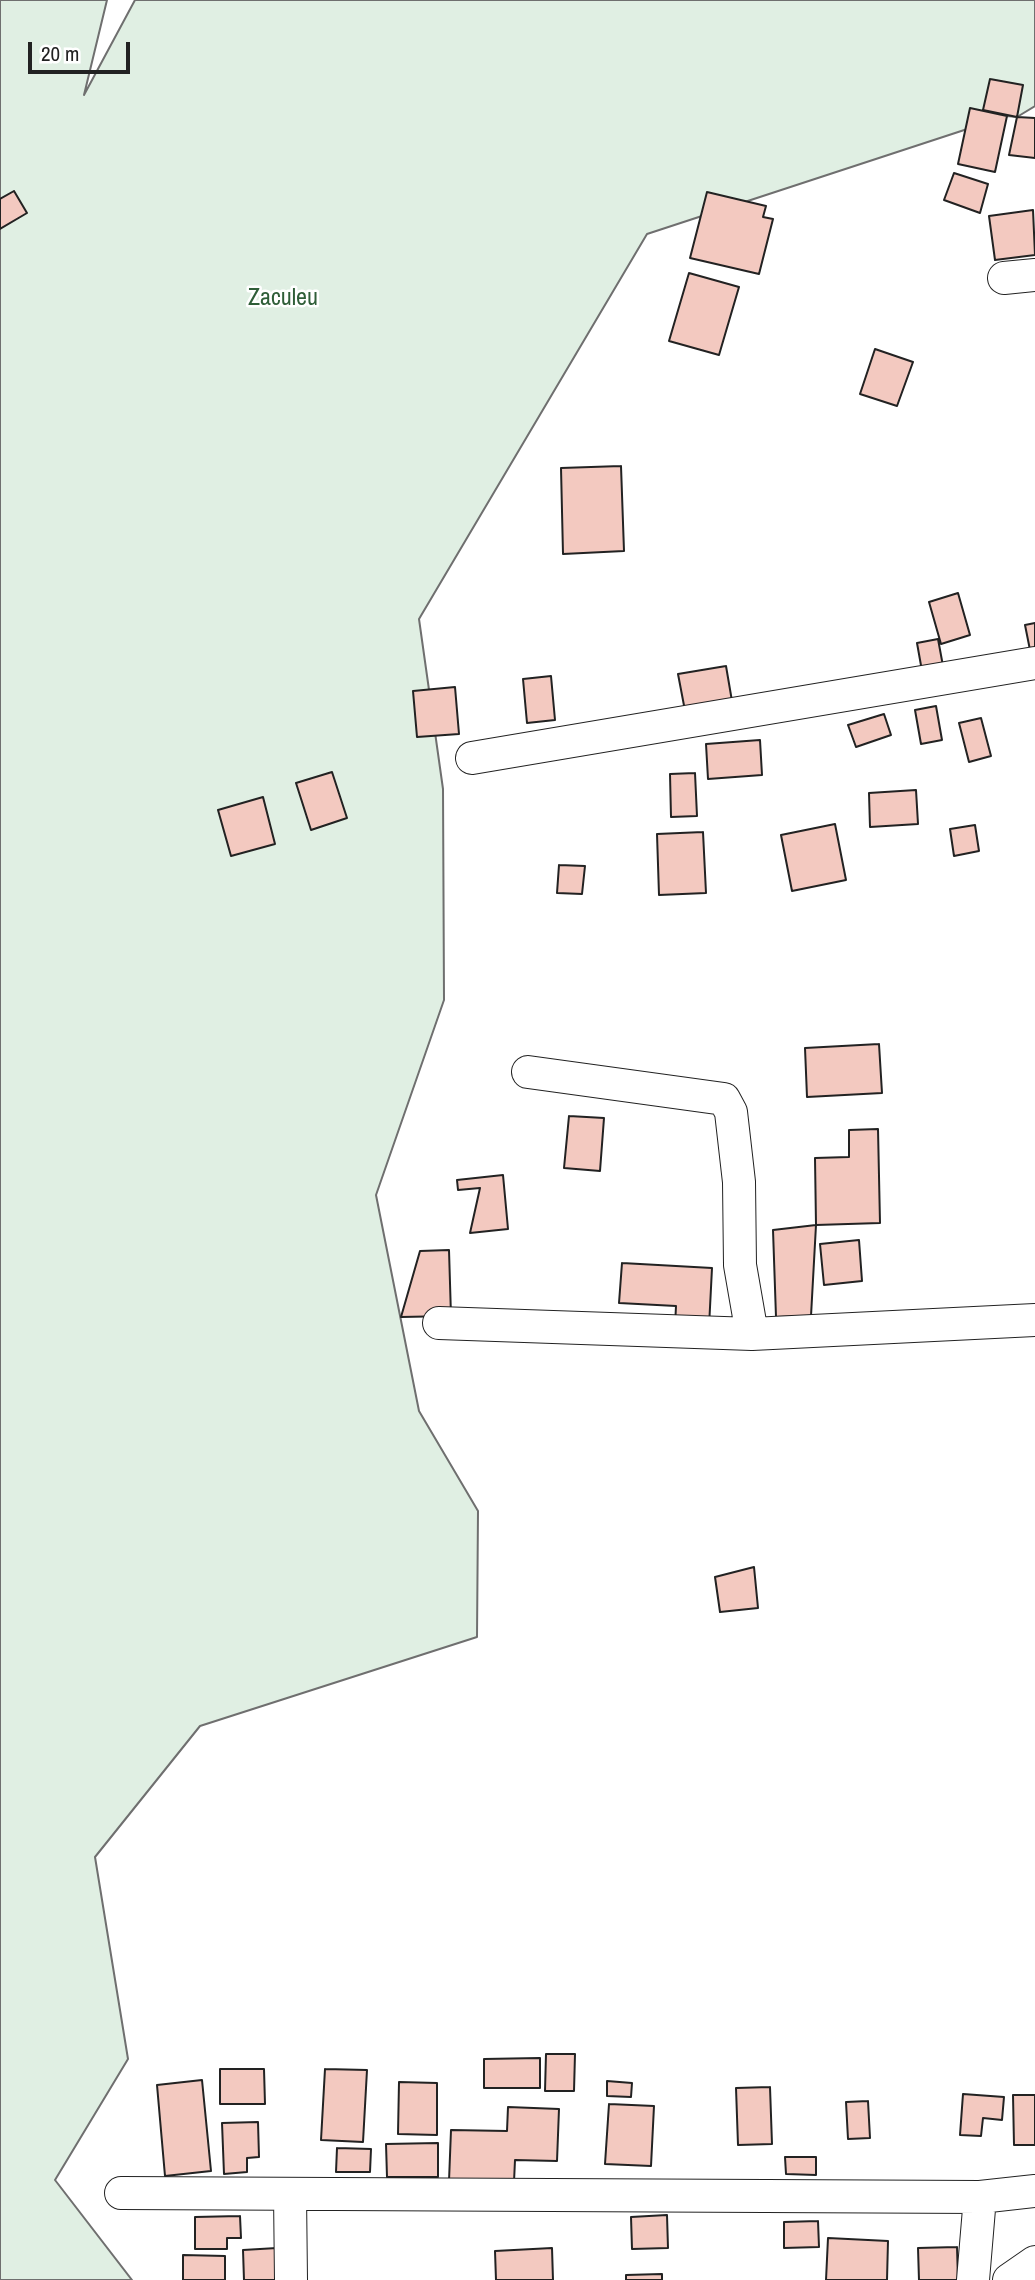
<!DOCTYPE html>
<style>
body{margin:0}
#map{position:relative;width:1035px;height:2280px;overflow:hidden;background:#fff;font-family:"Archivo Narrow",sans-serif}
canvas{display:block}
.scale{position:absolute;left:28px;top:42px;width:102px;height:32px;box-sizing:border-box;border:4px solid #222;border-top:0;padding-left:9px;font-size:21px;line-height:24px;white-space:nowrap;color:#222;-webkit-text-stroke:5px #fff;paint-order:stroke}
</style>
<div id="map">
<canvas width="1035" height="2280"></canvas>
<div class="scale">20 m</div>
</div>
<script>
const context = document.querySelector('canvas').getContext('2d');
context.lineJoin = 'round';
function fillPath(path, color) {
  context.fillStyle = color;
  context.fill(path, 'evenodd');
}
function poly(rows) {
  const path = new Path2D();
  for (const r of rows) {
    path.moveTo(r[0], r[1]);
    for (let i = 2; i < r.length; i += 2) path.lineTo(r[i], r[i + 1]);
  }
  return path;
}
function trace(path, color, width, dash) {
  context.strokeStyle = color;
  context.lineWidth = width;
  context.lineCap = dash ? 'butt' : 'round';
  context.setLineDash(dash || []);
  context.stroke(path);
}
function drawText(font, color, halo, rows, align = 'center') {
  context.font = font + ' "Archivo Narrow",sans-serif';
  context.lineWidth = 5;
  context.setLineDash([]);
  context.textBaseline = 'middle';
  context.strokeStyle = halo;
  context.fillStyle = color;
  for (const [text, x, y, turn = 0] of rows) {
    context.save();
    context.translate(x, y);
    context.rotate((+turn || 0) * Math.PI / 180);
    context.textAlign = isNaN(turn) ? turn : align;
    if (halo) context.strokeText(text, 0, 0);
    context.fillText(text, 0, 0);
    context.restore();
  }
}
const green = poly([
 [0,0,107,0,84,95,135,0,1035,0,1035,106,1017,117,1007,116,647,234,419,619,443,789,444,1000,376,1195,419,1411,478,1511,477,1637,200,1726,95,1857,128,2059,55,2180,132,2280,0,2280,0,0]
]);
const building = poly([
 [990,79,1023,85,1017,117,983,110,990,79],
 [970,108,1007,116,995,172,958,164,970,108],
 [1017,117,1035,118,1035,158,1009,155,1017,117],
 [954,173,988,184,980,213,944,200,954,173],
 [14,191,27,213,0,229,0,199,14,191],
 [707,192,766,206,763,217,773,219,759,274,690,258,707,192],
 [1033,210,1035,255,995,260,989,216,1033,210],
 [689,273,739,287,719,355,669,341,689,273],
 [875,349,913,362,897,406,860,394,875,349],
 [621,466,624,551,563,554,561,468,621,466],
 [958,593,970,635,941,644,929,602,958,593],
 [1035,623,1035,654,1031,655,1025,625,1035,623],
 [938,639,943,666,922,671,917,643,938,639],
 [726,666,733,707,686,716,678,674,726,666],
 [551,676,555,720,527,723,523,679,551,676],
 [455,687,459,734,417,737,413,691,455,687],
 [936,706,942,740,921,744,915,710,936,706],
 [884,714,891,735,856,747,848,725,884,714],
 [981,718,991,756,969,762,959,723,981,718],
 [760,740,762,775,708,779,706,744,760,740],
 [332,772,347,818,311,830,296,783,332,772],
 [695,773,697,816,671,817,670,774,695,773],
 [916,790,918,824,870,827,869,793,916,790],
 [263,797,275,844,231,856,218,810,263,797],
 [835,824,846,880,792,891,781,835,835,824],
 [975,825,979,851,954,856,950,829,975,825],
 [703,832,706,893,659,895,657,834,703,832],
 [559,865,585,866,582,894,557,893,559,865],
 [879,1044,882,1093,807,1097,805,1048,879,1044],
 [569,1116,604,1118,600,1171,564,1168,569,1116],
 [878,1129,880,1223,816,1225,815,1158,849,1157,849,1130,878,1129],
 [503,1175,508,1229,470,1233,480,1188,458,1190,457,1180,503,1175],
 [816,1225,811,1316,776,1317,773,1230,816,1225],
 [859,1240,862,1281,824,1285,820,1244,859,1240],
 [449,1250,451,1316,401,1317,420,1251,449,1250],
 [622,1263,712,1268,709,1327,675,1326,676,1306,619,1303,622,1263],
 [754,1567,758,1608,720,1612,715,1577,754,1567],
 [546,2054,575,2054,574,2091,545,2091,546,2054],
 [540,2058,540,2088,484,2088,484,2059,540,2058],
 [220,2069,264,2069,265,2104,220,2104,220,2069],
 [325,2069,367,2070,363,2142,321,2140,325,2069],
 [202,2080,211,2171,165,2176,157,2085,202,2080],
 [607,2081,632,2083,631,2097,607,2096,607,2081],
 [399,2082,437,2083,437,2135,398,2134,399,2082],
 [770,2087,772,2144,738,2145,736,2088,770,2087],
 [963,2094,1004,2097,1002,2120,983,2118,981,2136,960,2135,963,2094],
 [1013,2095,1035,2095,1035,2145,1014,2145,1013,2095],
 [868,2101,870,2138,848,2139,846,2102,868,2101],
 [609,2104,654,2106,651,2166,605,2164,609,2104],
 [508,2107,559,2109,557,2161,515,2160,514,2182,449,2181,451,2130,507,2131,508,2107],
 [258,2122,259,2157,247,2158,247,2172,224,2174,222,2123,258,2122],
 [438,2143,438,2177,387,2177,386,2144,438,2143],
 [337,2148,371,2149,370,2172,336,2172,337,2148],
 [785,2157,816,2157,816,2175,786,2174,785,2157],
 [667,2215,668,2248,632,2249,631,2217,667,2215],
 [240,2216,241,2238,227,2238,227,2249,195,2249,195,2217,240,2216],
 [818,2221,819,2247,784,2248,784,2222,818,2221],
 [828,2238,888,2241,887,2280,826,2280,828,2238],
 [957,2247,958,2280,919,2280,918,2248,957,2247],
 [277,2248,279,2280,244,2280,243,2250,277,2248],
 [552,2248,553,2280,496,2280,495,2251,552,2248],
 [183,2255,225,2256,225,2280,183,2280,183,2255],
 [662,2274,662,2280,626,2280,626,2275,662,2274]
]);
const street = poly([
 [1004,278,1035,275],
 [472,758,1035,663],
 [528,1072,724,1099,731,1112,739,1182,740,1265,752,1334],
 [439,1323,752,1334,1035,1320],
 [121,2193,980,2197,1035,2191],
 [290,2194,291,2280],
 [973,2280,980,2197],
 [1009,2280,1035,2262]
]);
const parkNames = [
 ["Zaculeu",283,299]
];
fillPath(green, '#e0efe3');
trace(green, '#6f6f6f', 2);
fillPath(building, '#f3c9c0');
trace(building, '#222', 2);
trace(street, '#222', 34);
trace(street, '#fff', 32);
drawText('24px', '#2f5e38', '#fff', parkNames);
</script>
